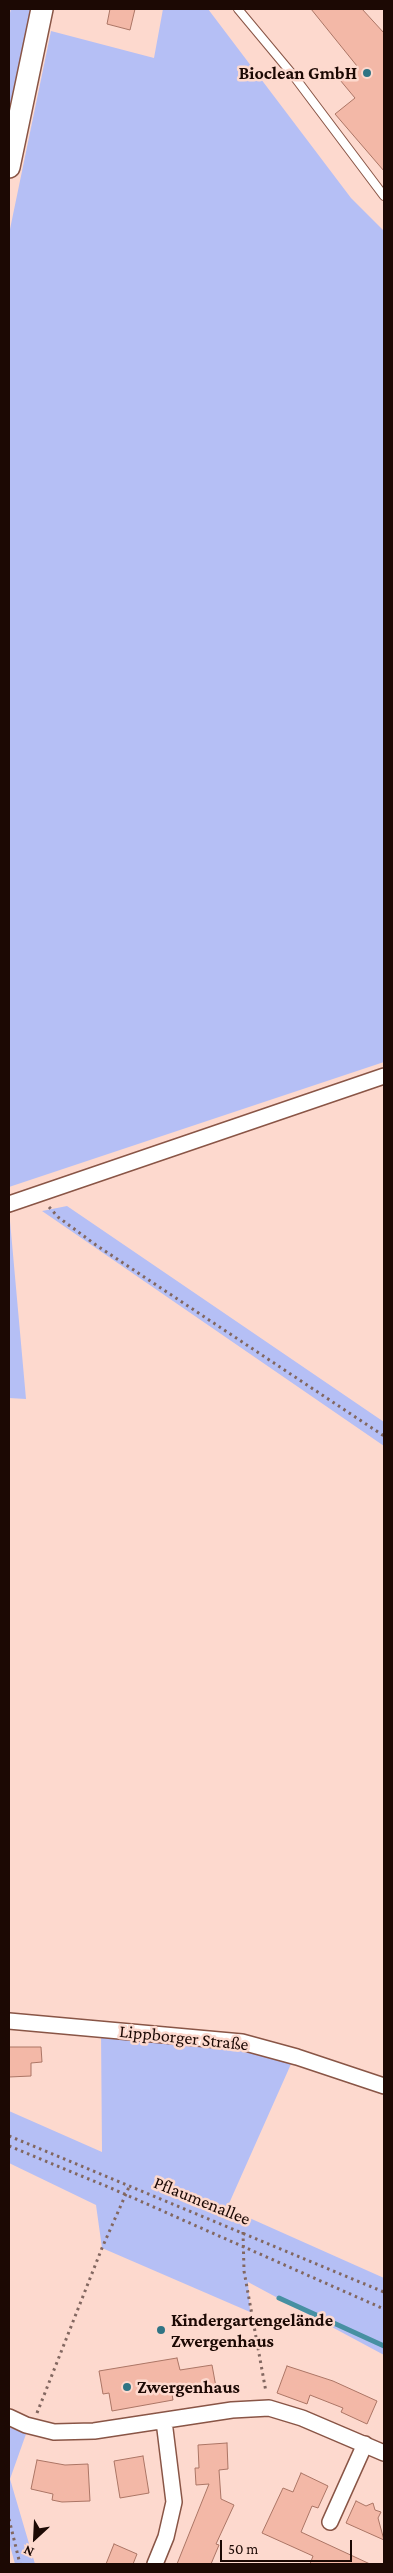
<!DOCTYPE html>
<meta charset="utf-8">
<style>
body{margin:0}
#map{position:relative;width:393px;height:2573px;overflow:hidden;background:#fdd9ce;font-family:"Crimson Pro",serif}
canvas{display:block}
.frame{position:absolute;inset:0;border:10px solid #1c0904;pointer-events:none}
.north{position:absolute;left:10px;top:2513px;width:50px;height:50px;-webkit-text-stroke:4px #fdd9ce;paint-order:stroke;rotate:205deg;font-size:14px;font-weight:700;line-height:20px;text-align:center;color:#1c0904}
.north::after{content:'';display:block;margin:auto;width:18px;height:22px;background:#1c0904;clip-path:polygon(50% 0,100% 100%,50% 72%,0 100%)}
.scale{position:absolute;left:220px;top:2540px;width:132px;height:22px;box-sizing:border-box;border:2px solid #1c0904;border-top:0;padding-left:6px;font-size:15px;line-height:18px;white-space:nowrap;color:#1c0904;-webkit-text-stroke:4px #fdd9ce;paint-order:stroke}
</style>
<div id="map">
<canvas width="393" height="2573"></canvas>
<div class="frame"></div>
<div class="north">N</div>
<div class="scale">50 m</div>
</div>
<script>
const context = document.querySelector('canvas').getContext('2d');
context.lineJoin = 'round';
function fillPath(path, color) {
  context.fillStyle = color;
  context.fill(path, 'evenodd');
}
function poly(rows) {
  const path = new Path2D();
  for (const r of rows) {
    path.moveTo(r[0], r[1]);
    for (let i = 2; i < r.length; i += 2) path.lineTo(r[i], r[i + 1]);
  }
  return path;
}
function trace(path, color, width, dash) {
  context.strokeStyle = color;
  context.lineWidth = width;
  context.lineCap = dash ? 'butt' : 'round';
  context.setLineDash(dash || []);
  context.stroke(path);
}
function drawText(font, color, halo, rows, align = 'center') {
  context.font = font + ' "Crimson Pro",serif';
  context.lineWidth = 5;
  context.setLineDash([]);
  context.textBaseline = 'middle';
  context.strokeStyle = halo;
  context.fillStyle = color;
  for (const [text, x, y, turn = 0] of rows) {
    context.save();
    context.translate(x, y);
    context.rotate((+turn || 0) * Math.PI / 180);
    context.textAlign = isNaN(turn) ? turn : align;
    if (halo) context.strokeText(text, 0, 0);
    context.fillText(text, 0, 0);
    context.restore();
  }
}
const green = poly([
 [11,9,33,9,9,129,9,17],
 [163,9,208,9,351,198,384,231,384,1062,9,1187,9,234,51,31,154,58],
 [67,1206,384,1422,384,1446,42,1211],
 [10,1221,26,1399,9,1398],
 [101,2031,239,2045,291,2064,227,2208,384,2278,384,2355,248,2282,250,2312,102,2248,96,2205,9,2163,9,2111,102,2152],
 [9,2427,26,2434,10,2479,35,2564,15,2564,9,2542]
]);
const stream = poly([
 [279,2298,384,2346]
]);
const building = poly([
 [110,9,135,9,130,30,107,24,110,9],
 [311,9,362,9,384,33,384,171,335,114,355,98,340,80,357,66,311,9],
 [9,2047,41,2047,42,2062,31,2063,31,2076,9,2077,9,2047],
 [177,2358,180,2370,212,2365,216,2387,172,2394,173,2400,112,2411,109,2393,103,2394,99,2371,177,2358],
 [287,2366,333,2381,377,2401,367,2424,341,2412,343,2408,310,2395,307,2404,277,2393,287,2366],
 [227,2443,228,2469,219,2470,221,2499,234,2505,216,2544,219,2545,211,2564,177,2564,209,2484,196,2485,195,2468,199,2468,198,2445,227,2443],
 [143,2456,149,2493,120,2498,114,2461,143,2456],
 [37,2460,65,2465,88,2464,90,2501,62,2502,52,2500,53,2494,31,2489,37,2460],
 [301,2473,328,2486,318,2508,312,2506,301,2532,370,2564,310,2564,313,2556,262,2533,283,2488,293,2492,301,2473],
 [356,2501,366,2506,373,2503,375,2510,381,2512,378,2518,384,2540,346,2523,356,2501],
 [114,2544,137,2554,133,2564,106,2564,114,2544]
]);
const path = poly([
 [49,1207,58,1217,96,1245,384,1436],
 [9,2136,384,2292],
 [9,2146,113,2189,384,2309],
 [243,2232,244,2271,266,2392],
 [37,2413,102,2248,129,2187],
 [9,2519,20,2564]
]);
const lane = poly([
 [238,9,293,75,384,196]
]);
const street = poly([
 [9,1204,384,1076],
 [9,2021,242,2042,297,2057,384,2086],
 [9,2417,26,2425,54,2432,94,2431,232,2410,269,2408,302,2418,384,2453],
 [330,2522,365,2444],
 [155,2564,166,2537,174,2502,164,2421]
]);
const secondary = poly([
 [9,167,42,9]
]);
const markers = [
 [367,73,5,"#307484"],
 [161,2330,5,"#307484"],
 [127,2387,5,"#307484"]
];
const poiNames = [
 ["Bioclean GmbH",357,73,"right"],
 ["Kindergartengelände",171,2320],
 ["Zwergenhaus",171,2341],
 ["Zwergenhaus",137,2387]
];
const streetNames = [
 ["Lippborger Straße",184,2038,6],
 ["Pflaumenallee",202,2201,22]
];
fillPath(green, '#b5bff5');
trace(stream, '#4790a2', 5);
fillPath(building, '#f3b8a7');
trace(building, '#ab7565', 1);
trace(lane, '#895546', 10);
trace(street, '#895546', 18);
trace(secondary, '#895546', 24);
trace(path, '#826760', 3, [2.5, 4]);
trace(lane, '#fff', 8);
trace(street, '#fff', 15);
trace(secondary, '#fff', 21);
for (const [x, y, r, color] of markers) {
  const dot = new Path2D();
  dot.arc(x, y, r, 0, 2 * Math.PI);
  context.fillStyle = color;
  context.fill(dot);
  trace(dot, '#fdd9ce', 2);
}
drawText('bold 18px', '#1c0904', '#fdd9ce', poiNames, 'left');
drawText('18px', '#1c0904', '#fdd9ce', streetNames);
</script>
